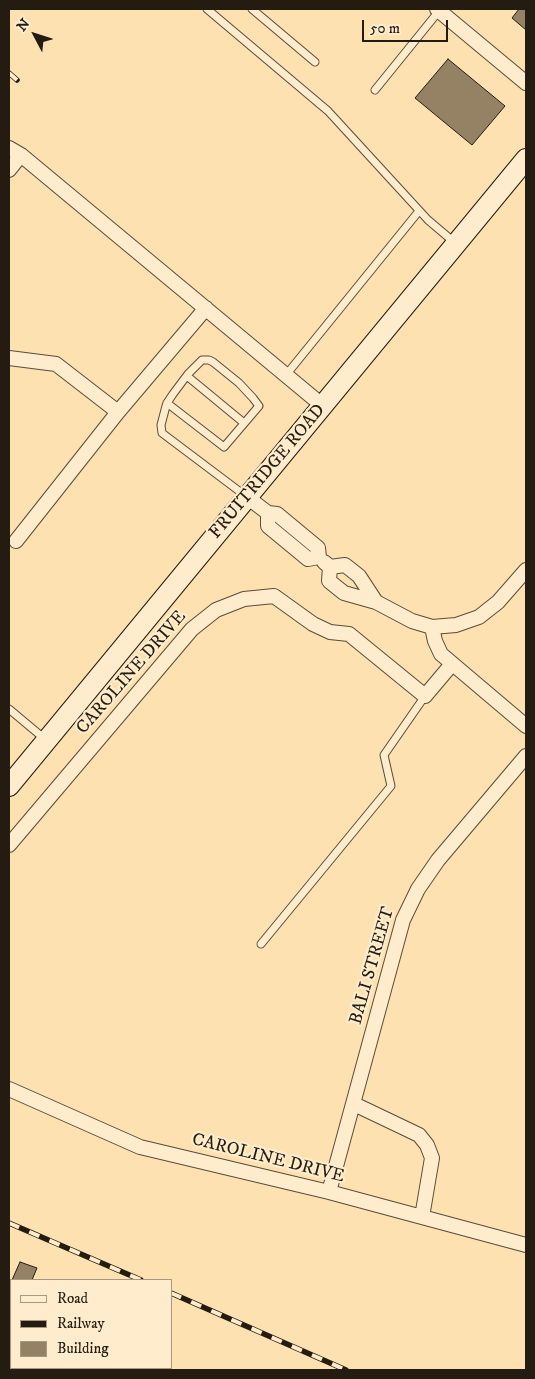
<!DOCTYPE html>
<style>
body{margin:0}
#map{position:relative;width:535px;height:1379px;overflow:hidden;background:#fde1b1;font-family:"IM FELL DW Pica",serif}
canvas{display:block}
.frame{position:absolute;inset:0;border:10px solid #241b11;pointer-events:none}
.legend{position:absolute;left:10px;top:1279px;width:162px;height:90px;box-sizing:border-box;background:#feeccc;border:1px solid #a79881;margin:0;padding:6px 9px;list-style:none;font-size:15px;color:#241b11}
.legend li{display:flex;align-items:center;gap:10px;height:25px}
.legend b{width:25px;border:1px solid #a79881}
.north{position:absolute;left:10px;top:10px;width:50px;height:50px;-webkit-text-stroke:4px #feeccc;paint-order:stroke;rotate:310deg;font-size:14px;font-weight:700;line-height:20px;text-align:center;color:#241b11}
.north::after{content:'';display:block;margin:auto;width:18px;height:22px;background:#241b11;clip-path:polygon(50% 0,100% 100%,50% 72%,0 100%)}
.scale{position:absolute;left:362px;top:20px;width:86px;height:22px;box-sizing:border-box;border:2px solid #241b11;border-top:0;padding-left:6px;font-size:15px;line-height:18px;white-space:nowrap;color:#241b11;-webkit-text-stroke:4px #feeccc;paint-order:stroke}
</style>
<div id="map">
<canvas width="535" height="1379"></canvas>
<div class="frame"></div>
<ul class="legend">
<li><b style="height:6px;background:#feeccc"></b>Road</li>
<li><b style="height:6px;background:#241b11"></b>Railway</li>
<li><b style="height:14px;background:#958264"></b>Building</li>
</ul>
<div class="north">N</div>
<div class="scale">50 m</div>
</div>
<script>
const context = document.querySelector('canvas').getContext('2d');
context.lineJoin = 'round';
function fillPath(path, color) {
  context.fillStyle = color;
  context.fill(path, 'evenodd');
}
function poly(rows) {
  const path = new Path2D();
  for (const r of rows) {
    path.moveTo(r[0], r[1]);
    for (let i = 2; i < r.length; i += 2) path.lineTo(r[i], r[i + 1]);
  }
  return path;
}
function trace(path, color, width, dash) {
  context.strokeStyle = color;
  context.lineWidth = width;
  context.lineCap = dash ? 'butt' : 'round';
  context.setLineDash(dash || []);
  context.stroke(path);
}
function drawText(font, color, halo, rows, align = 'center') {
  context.font = font + ' "IM FELL DW Pica",serif';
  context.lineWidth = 4.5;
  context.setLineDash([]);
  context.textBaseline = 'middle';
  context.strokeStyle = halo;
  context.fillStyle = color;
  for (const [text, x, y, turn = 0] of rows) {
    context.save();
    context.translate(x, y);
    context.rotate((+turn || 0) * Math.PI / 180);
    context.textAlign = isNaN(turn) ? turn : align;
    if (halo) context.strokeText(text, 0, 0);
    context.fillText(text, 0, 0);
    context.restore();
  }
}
const building = poly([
 [519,9,526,9,526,30,512,18,519,9],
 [448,59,505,106,472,145,415,98,448,59],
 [20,1262,37,1268,32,1280,12,1280,20,1262],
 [9,1343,11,1344,11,1368,43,1368,41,1370,9,1370,9,1343]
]);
const service = poly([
 [207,9,328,111,428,220,454,242],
 [252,9,315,62],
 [375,90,439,11],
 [286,375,419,211],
 [187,376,244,423],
 [167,403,224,447,259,406,253,398,239,383,213,362,209,360,202,360,188,374,173,394,167,403,166,406,161,425,162,433,247,497],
 [9,709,46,740],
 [261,944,391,786,384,755,425,696]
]);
const minor = poly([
 [437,9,526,83],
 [9,148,21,155,323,406],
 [9,170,21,155],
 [9,358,56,364,118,412],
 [247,497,268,513,268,526,308,559,319,557],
 [268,513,277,514,318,548,319,557],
 [16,541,118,412,206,308],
 [324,562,330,567,345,565,359,576,376,602],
 [330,567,329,581,344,593,376,602,412,621,432,627,456,625,479,617,498,602,526,570],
 [432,627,435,641,441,654,526,726],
 [9,845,192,629,216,610,244,599,274,596,313,624,330,632,349,634,425,696,452,664],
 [9,1089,140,1147,329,1192,526,1245],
 [354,1104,419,1135,427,1145,432,1158,422,1217],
 [329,1192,403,920,418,889,438,860,526,756]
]);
const secondary = poly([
 [9,786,526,159]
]);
const rail = poly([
 [9,73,17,80],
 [9,1223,141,1280],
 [171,1293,346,1370]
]);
const streetNames = [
 ["FRUITRIDGE ROAD",268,472,-50],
 ["CAROLINE DRIVE",132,673,-49],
 ["BALI STREET",373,966,-74],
 ["CAROLINE DRIVE",268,1159,14]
];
fillPath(building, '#958264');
trace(building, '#241b11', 1);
trace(service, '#5a4c39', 9);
trace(minor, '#5a4c39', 16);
trace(secondary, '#241b11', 22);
trace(service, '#feeccc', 7);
trace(minor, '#feeccc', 14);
trace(secondary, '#feeccc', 20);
trace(rail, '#241b11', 5.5);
trace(rail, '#feeccc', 4, [11]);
drawText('18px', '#241b11', '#feeccc', streetNames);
</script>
